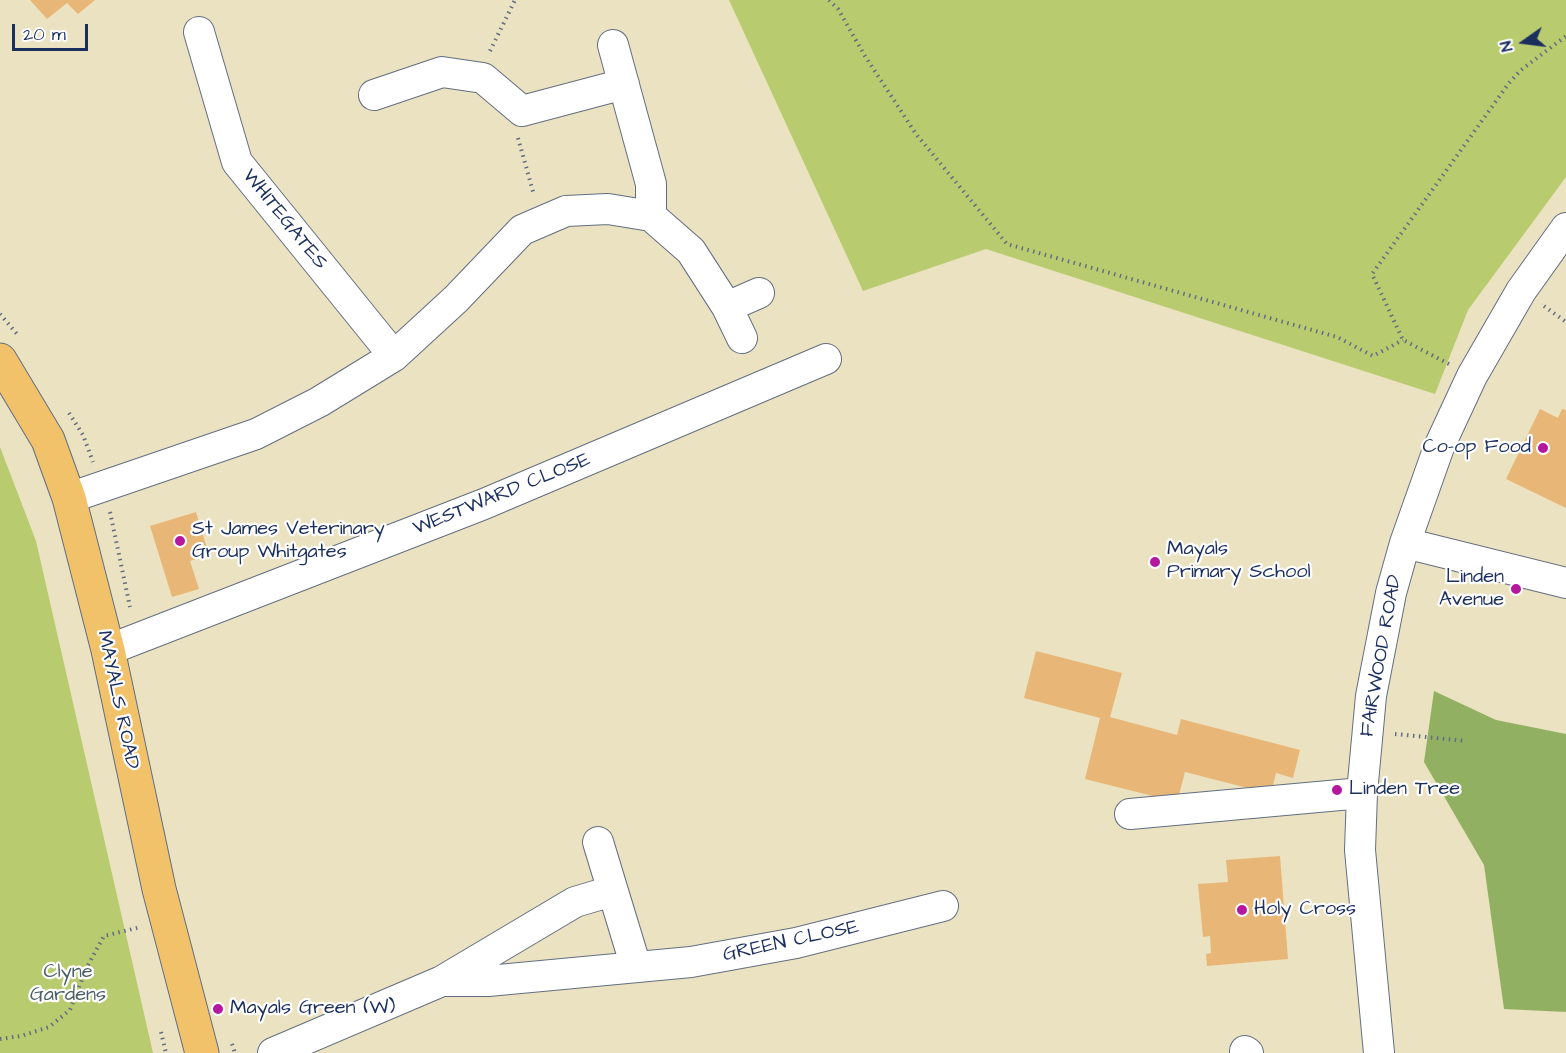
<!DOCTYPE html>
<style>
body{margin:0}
#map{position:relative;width:1566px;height:1053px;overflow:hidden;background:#eae2c1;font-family:"Architects Daughter",sans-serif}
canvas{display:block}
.north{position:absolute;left:1494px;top:12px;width:60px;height:60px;-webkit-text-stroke:4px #fff;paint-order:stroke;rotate:256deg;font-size:16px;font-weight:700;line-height:24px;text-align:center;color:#1b2f5e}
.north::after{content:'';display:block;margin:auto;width:21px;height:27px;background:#1b2f5e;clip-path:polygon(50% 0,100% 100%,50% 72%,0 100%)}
.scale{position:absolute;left:12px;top:24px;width:76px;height:27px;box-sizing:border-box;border:3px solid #1b2f5e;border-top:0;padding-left:8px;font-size:18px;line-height:21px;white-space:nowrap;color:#1b2f5e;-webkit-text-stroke:4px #fff;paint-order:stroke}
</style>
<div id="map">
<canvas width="1566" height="1053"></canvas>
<div class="north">N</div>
<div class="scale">20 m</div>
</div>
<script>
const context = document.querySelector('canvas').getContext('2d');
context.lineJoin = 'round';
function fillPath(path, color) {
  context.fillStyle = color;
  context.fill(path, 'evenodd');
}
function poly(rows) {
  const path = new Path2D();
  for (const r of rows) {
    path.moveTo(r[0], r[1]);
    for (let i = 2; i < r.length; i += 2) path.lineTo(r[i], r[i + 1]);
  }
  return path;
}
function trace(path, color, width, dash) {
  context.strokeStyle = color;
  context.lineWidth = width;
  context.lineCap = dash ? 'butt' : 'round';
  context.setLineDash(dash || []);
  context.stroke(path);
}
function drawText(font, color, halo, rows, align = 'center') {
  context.font = font + ' "Architects Daughter",sans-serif';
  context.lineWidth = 4.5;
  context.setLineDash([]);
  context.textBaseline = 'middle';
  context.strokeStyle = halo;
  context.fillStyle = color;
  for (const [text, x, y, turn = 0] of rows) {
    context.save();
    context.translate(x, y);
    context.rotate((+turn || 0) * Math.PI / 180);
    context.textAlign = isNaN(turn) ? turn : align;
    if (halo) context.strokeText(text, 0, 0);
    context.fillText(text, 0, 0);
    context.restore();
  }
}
const green = poly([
 [729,0,1566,0,1566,177,1468,310,1435,394,986,249,863,291],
 [0,447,36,541,153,1053,0,1053]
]);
const forest = poly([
 [1434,691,1496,720,1566,734,1566,1012,1504,1009,1484,865,1424,762]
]);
const building = poly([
 [30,0,95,0,78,14,67,3,47,19],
 [1540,409,1558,418,1562,409,1566,410,1566,508,1506,479],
 [196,512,209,555,190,561,199,589,172,597,150,526],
 [1036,651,1122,673,1110,717,1177,735,1181,719,1300,750,1293,778,1276,773,1271,794,1185,772,1177,802,1085,779,1100,718,1024,698],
 [1280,856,1288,959,1207,966,1206,954,1211,953,1210,936,1203,937,1198,884,1228,882,1226,860]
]);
const path = poly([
 [829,0,838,9,865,56,916,134,1007,244,1337,337,1373,356,1403,340],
 [490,51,515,0],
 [518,138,534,195],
 [1544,306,1566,322],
 [0,314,17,334],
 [1449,364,1403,340,1372,274,1509,83,1521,70,1566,36],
 [69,413,83,435,93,462],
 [110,512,130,607],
 [1395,734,1466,741],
 [161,1032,166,1053],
 [0,1039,21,1036,49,1027,70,1010,87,967,104,936,141,927],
 [232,1044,235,1053]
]);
const minor = poly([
 [199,32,237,162,394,356],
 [613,45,651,184,651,216],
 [374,95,442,72,483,78,522,111,624,84],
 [727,307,759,293],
 [69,498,256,434,319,402,394,356,456,299,522,230,566,211,608,209,651,216,691,251,727,307,742,338],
 [1405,543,1566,583],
 [108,650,484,504,826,359],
 [1130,814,1362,793],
 [598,842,636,967],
 [442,981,575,902,612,891],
 [1245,1051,1248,1053],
 [273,1053,442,981,488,981,691,962,796,943,943,906],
 [1379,1053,1360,850,1362,793,1371,696,1391,593,1405,543,1439,447,1472,376,1521,291,1566,228]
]);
const major = poly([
 [0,360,48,440,69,498,108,650,159,889,202,1053]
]);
const markers = [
 [1543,448,6,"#b5179e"],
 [180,541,6,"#b5179e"],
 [1155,562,6,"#b5179e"],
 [1516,589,6,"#b5179e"],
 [1337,790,6,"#b5179e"],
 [1242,910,6,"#b5179e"],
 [218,1009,6,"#b5179e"]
];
const streetNames = [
 ["WHITEGATES",284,220,51],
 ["WESTWARD CLOSE",502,495,-22],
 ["FAIRWOOD ROAD",1382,656,-80],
 ["MAYALS ROAD",117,700,78],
 ["GREEN CLOSE",791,942,-12]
];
const poiNames = [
 ["Co-op Food",1531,448,"right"],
 ["St James Veterinary",192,530],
 ["Group Whitgates",192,553],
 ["Mayals",1167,550],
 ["Primary School",1167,573],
 ["Linden",1504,578,"right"],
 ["Avenue",1504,601,"right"],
 ["Linden Tree",1349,790],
 ["Holy Cross",1254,910],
 ["Mayals Green (W)",230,1009]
];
const parkNames = [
 ["Clyne",68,973],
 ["Gardens",68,996]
];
fillPath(green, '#b8cc6f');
fillPath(forest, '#92b062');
fillPath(building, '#e8b777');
trace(minor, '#636e81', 32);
trace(major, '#636e81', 35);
trace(path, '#636e81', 4, [1.5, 4.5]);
trace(minor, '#fff', 30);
trace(major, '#f2c26a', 33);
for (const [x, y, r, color] of markers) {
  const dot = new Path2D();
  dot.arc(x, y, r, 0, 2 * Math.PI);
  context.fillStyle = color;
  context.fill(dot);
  trace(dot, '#fff', 2);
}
drawText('20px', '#1b2f5e', '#fff', streetNames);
drawText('20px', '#1b2f5e', '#fff', poiNames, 'left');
drawText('20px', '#4a5e63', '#fff', parkNames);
</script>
